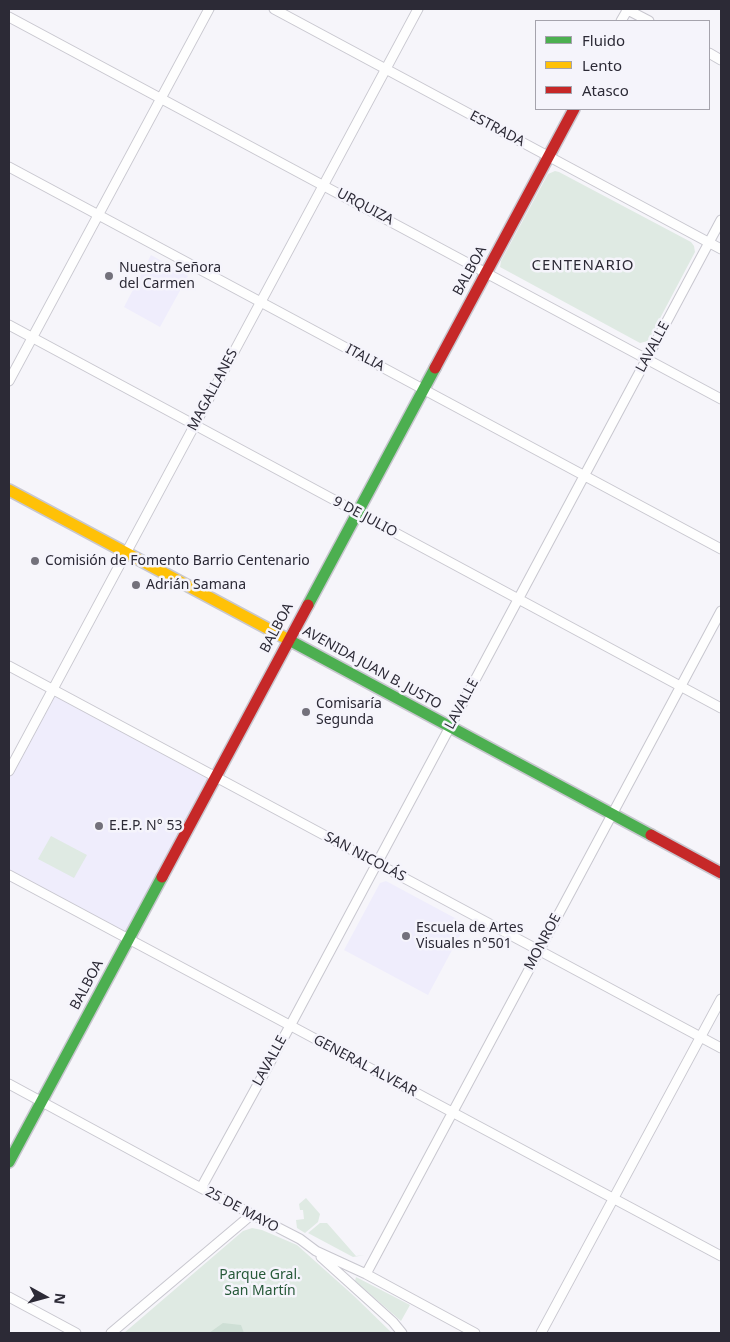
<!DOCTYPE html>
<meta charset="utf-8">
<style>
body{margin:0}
#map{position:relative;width:730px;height:1342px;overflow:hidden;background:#f6f5fa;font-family:"Noto Sans",sans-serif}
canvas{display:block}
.frame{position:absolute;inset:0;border:10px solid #2c2a36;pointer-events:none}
.legend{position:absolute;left:535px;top:20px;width:175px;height:90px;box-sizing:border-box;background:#f5f4fb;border:1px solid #a5a3ac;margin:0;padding:6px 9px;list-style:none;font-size:15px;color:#2c2a36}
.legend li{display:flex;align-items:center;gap:10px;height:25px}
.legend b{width:25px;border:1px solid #a5a3ac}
.north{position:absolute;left:20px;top:1272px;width:50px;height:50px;-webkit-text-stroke:4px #f5f4fb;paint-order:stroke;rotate:97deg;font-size:14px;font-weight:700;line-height:20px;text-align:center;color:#2c2a36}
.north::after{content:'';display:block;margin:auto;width:18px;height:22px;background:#2c2a36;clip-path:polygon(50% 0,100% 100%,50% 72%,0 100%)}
</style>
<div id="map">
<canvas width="730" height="1342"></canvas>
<div class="frame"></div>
<ul class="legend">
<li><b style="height:6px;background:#4caf50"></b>Fluido</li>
<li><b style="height:6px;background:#ffc107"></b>Lento</li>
<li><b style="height:6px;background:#c62828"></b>Atasco</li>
</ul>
<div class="north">N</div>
</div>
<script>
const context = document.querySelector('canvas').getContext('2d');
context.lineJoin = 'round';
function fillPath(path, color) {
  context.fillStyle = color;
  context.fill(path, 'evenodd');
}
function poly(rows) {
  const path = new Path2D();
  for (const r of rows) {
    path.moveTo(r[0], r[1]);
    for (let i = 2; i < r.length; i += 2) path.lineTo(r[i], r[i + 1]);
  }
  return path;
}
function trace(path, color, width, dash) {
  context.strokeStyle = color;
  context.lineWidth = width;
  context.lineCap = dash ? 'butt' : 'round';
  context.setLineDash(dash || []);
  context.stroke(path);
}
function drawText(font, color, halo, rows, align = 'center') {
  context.font = font + ' "Noto Sans",sans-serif';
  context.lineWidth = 5;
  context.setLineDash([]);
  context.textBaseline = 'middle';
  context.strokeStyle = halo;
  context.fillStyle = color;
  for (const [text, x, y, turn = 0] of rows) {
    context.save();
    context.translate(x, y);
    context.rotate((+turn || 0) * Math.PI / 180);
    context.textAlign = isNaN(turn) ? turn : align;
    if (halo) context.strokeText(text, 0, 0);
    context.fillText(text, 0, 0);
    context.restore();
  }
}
const built = poly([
 [151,255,188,276,160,327,124,307],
 [53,689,215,776,129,939,9,875,9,771],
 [386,881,466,924,428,995,344,950,380,883]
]);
const green = poly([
 [555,171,559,172,691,242,694,246,695,252,648,341,640,343,500,267,501,261,548,174],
 [51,836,87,855,74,878,38,859],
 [306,1198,320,1214,318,1222,305,1233,297,1228,296,1220,304,1219,303,1210,300,1210,299,1204],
 [320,1223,327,1223,356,1256,365,1255,353,1257,308,1233],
 [252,1228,262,1230,297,1245,354,1296,392,1333,124,1333,243,1231],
 [356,1277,410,1305,401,1321,355,1281]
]);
const forest = poly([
 [223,1323,241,1325,244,1333,209,1333]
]);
const street = poly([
 [274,9,721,249],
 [626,9,649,21],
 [9,17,721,399],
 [621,21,628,9],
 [709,53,721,60],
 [9,167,721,549],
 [9,325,721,708],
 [9,381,209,9],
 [9,666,721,1048],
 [9,771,418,9],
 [9,875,721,1256],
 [9,1084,201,1188,300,1239,316,1251,366,1274,475,1333],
 [201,1188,290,1026,721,220],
 [321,1257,393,1322,402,1333],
 [366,1274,721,611],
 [9,1297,76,1333],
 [111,1333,251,1215],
 [541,1333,721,999]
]);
const fast = poly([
 [308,605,435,368],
 [289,640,651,835],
 [9,1162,162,877]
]);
const slow = poly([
 [9,490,289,640]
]);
const jam = poly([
 [435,368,574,109],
 [651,835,721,873],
 [162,877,308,605]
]);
const markers = [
 [109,276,5,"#73717b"],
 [35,561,5,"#73717b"],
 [136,585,5,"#73717b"],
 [306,712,5,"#73717b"],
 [99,826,5,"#73717b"],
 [406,936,5,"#73717b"]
];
const streetNames = [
 ["ESTRADA",497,129,28],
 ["URQUIZA",365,207,28],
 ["BALBOA",470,271,-61],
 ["LAVALLE",653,347,-62],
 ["ITALIA",365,358,28],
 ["MAGALLANES",213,390,-62],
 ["9 DE JULIO",365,517,28],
 ["BALBOA",277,628,-62],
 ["AVENIDA JUAN B. JUSTO",372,668,29],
 ["LAVALLE",462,704,-62],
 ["SAN NICOLÁS",365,857,28],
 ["MONROE",543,942,-62],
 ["BALBOA",87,985,-62],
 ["LAVALLE",270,1061,-61],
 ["GENERAL ALVEAR",365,1066,28],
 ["25 DE MAYO",242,1210,28]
];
const poiNames = [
 ["Nuestra Señora",119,268],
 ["del Carmen",119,284],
 ["Comisión de Fomento Barrio Centenario",45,561],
 ["Adrián Samana",146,585],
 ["Comisaría",316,704],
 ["Segunda",316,720],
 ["E.E.P. N° 53",109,826],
 ["Escuela de Artes",416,928],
 ["Visuales n°501",416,944]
];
const parkNames = [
 ["Parque Gral.",260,1275],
 ["San Martín",260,1291]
];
const neighbourhoodNames = [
 ["CENTENARIO",583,266]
];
fillPath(built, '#efedfc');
fillPath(green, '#dfeae3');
fillPath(forest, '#cedfd5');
trace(street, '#c8c7cf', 11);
trace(fast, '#c8c7cf', 14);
trace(slow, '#c8c7cf', 14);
trace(jam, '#c8c7cf', 14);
trace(street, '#fefefe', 9);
trace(fast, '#4caf50', 11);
trace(slow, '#ffc107', 11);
trace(jam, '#c62828', 11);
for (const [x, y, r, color] of markers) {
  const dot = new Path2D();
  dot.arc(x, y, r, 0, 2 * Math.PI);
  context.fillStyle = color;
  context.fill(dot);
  trace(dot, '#f5f4fb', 2);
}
drawText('14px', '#2c2a36', '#f5f4fb', streetNames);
drawText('14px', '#2c2a36', '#f5f4fb', poiNames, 'left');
drawText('14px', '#275939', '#f5f4fb', parkNames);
context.letterSpacing = '1px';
drawText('15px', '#2c2a36', '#f5f4fb', neighbourhoodNames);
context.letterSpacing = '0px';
</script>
